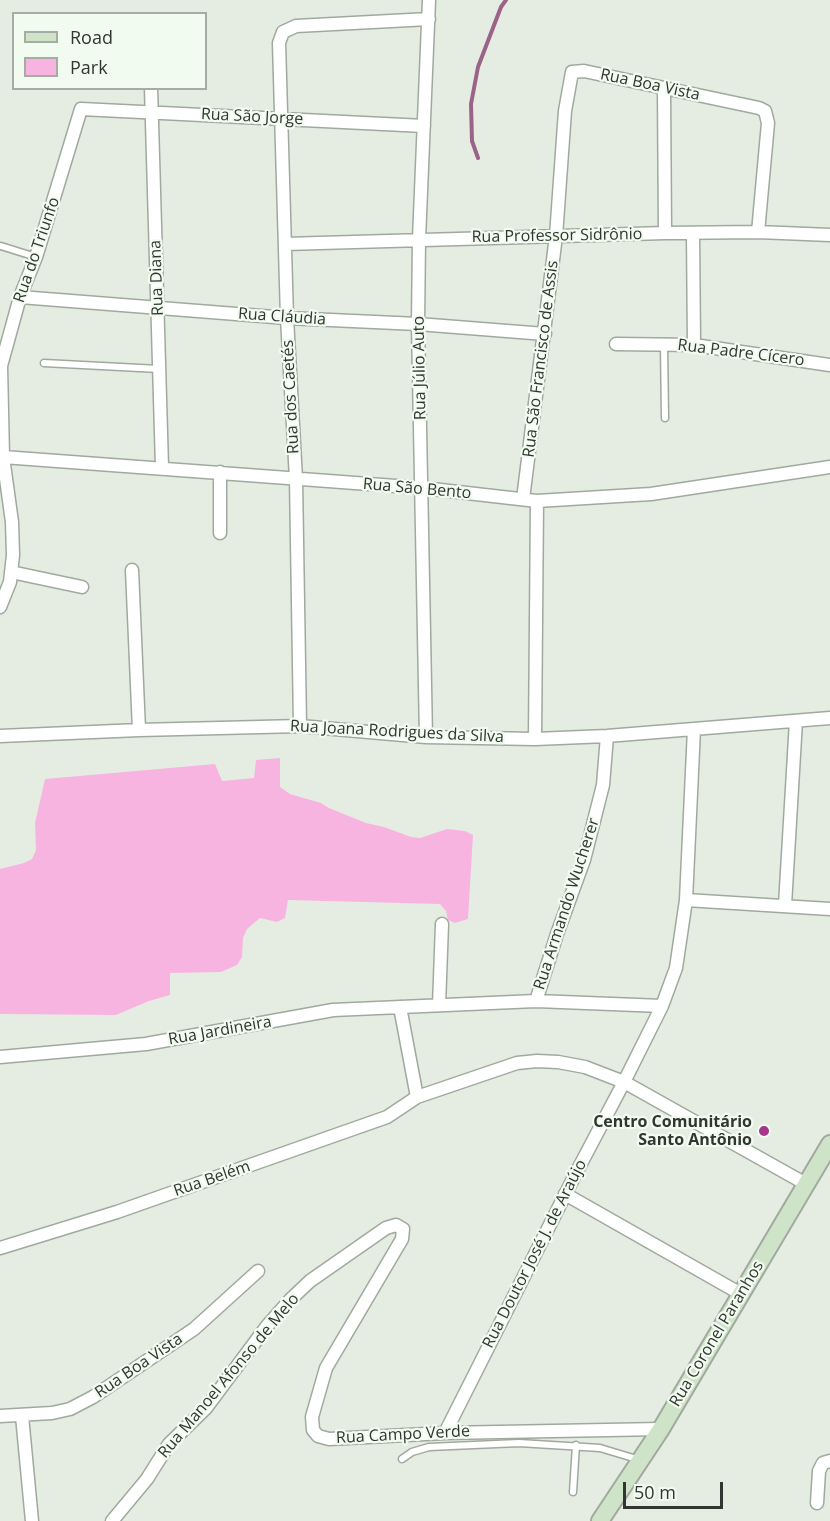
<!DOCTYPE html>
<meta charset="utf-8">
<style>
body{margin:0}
#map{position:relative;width:830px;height:1521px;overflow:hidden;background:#e5ede3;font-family:"Open Sans",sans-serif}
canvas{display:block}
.legend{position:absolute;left:12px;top:12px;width:195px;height:78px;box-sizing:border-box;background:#f2fbf0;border:2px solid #a5aca4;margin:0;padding:8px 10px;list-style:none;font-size:18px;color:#323531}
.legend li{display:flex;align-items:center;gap:12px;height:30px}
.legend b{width:30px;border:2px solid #a5aca4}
.scale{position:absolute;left:623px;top:1482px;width:100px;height:27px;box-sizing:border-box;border:3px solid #323531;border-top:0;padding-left:8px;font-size:18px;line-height:21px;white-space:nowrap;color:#323531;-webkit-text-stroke:4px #f2fbf0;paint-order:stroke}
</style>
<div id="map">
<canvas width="830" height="1521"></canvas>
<ul class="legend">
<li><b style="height:8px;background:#cee3c8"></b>Road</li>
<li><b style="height:16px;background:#f8b4e0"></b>Park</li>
</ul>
<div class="scale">50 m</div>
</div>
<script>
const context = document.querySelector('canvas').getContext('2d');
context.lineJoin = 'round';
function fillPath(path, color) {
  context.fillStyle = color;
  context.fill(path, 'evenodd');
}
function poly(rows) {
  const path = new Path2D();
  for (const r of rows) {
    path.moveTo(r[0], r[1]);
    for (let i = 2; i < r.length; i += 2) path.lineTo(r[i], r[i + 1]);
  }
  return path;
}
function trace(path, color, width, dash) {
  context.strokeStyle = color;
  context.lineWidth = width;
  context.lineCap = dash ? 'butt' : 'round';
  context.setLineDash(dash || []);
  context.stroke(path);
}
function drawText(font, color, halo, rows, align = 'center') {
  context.font = font + ' "Open Sans",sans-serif';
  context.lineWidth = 4.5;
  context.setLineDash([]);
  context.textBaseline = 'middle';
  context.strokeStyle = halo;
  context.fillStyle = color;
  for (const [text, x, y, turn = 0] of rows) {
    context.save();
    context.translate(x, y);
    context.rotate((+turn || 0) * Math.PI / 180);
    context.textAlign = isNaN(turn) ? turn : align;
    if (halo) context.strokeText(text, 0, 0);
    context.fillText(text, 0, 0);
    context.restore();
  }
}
const green = poly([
 [280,758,280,787,290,794,321,803,329,808,366,823,384,827,411,837,420,838,447,829,465,831,473,835,468,919,455,923,448,920,446,911,440,904,288,900,285,918,277,922,260,918,247,929,243,938,242,957,237,965,221,972,170,973,170,995,149,1001,116,1015,0,1014,0,869,24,863,32,859,36,850,35,823,45,779,215,764,222,781,254,778,256,760]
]);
const stream = poly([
 [478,158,472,141,471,104,478,67,501,7,506,0]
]);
const lane = poly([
 [1,246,36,257],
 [664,345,665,418],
 [44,363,159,369],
 [402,1459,412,1452,429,1447,519,1443,600,1448,640,1460],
 [573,1492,576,1445]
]);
const street = poly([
 [151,88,162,467],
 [664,89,665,233],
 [693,233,694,345],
 [285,244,665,233,758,232,830,235],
 [20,297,287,318,418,324,545,334],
 [616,344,694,345,830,365],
 [3,457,423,488,537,501,651,494,830,467],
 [220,472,220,533],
 [523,499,556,236,565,111,572,72,584,71,759,108,765,111,768,123,758,232],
 [132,570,139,730],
 [11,572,82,587],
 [0,607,10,582,13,555,12,522,3,457,1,366,20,297,36,257,81,109,424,126],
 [300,726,296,479,287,318,279,43,283,32,296,26,429,19],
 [0,736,139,730,300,726,426,737,535,739,607,736,830,718],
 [426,737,418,324,419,239,429,0],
 [535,739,537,501],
 [686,900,830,909],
 [785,905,796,721],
 [536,1001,557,934,584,860,603,785,607,736],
 [439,1005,442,924],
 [400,1007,417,1097],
 [0,1057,146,1044,333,1010,536,1001,662,1006],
 [565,1194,741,1294],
 [0,1248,117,1212,387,1117,417,1097,517,1063,537,1061,558,1062,585,1067,624,1082,806,1184],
 [0,1416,52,1413,70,1409,93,1397,194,1329,258,1271],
 [22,1416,32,1521],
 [445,1433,575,1175,624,1082,662,1006,676,968,686,900,694,729],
 [817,1503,819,1471,823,1463,830,1461],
 [112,1521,147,1479,169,1444,206,1408,267,1326,291,1299,310,1281,386,1228,396,1225,403,1229,402,1239,326,1368,312,1417,313,1430,318,1436,329,1439,445,1433,661,1429]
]);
const secondary = poly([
 [600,1521,661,1429,830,1144]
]);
const markers = [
 [764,1131,6,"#aa348b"]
];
const streetNames = [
 ["Rua Boa Vista",650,85,12],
 ["Rua São Jorge",252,117,3],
 ["Rua Professor Sidrônio",557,236,-1],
 ["Rua do Triunfo",37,250,-71],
 ["Rua Diana",157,278,-92],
 ["Rua Cláudia",282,317,4],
 ["Rua Padre Cícero",741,353,7],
 ["Rua São Francisco de Assis",541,359,-83],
 ["Rua Júlio Auto",420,368,-91],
 ["Rua dos Caetés",291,397,-93],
 ["Rua São Bento",417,489,5],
 ["Rua Joana Rodrigues da Silva",397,732,3],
 ["Rua Armando Wucherer",567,904,-72],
 ["Rua Jardineira",220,1031,-10],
 ["Rua Belém",212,1179,-19],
 ["Rua Doutor José J. de Araújo",535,1254,-63],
 ["Rua Coronel Paranhos",717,1334,-59],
 ["Rua Boa Vista",139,1366,-34],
 ["Rua Manoel Afonso de Melo",229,1376,-50],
 ["Rua Campo Verde",403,1435,-3]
];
const poiNames = [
 ["Centro Comunitário",752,1122],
 ["Santo Antônio",752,1140]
];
fillPath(green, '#f8b4e0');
trace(stream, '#9c6389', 4);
trace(lane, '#a1a99f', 9);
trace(street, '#a1a99f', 15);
trace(secondary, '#a1a99f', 20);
trace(lane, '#fff', 6);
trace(street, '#fff', 12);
trace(secondary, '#cee3c8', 16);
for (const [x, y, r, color] of markers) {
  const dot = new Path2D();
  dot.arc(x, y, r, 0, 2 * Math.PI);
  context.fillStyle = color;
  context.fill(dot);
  trace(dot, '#f2fbf0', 2);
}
drawText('16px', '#323531', '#f2fbf0', streetNames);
drawText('bold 16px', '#323531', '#f2fbf0', poiNames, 'right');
</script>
